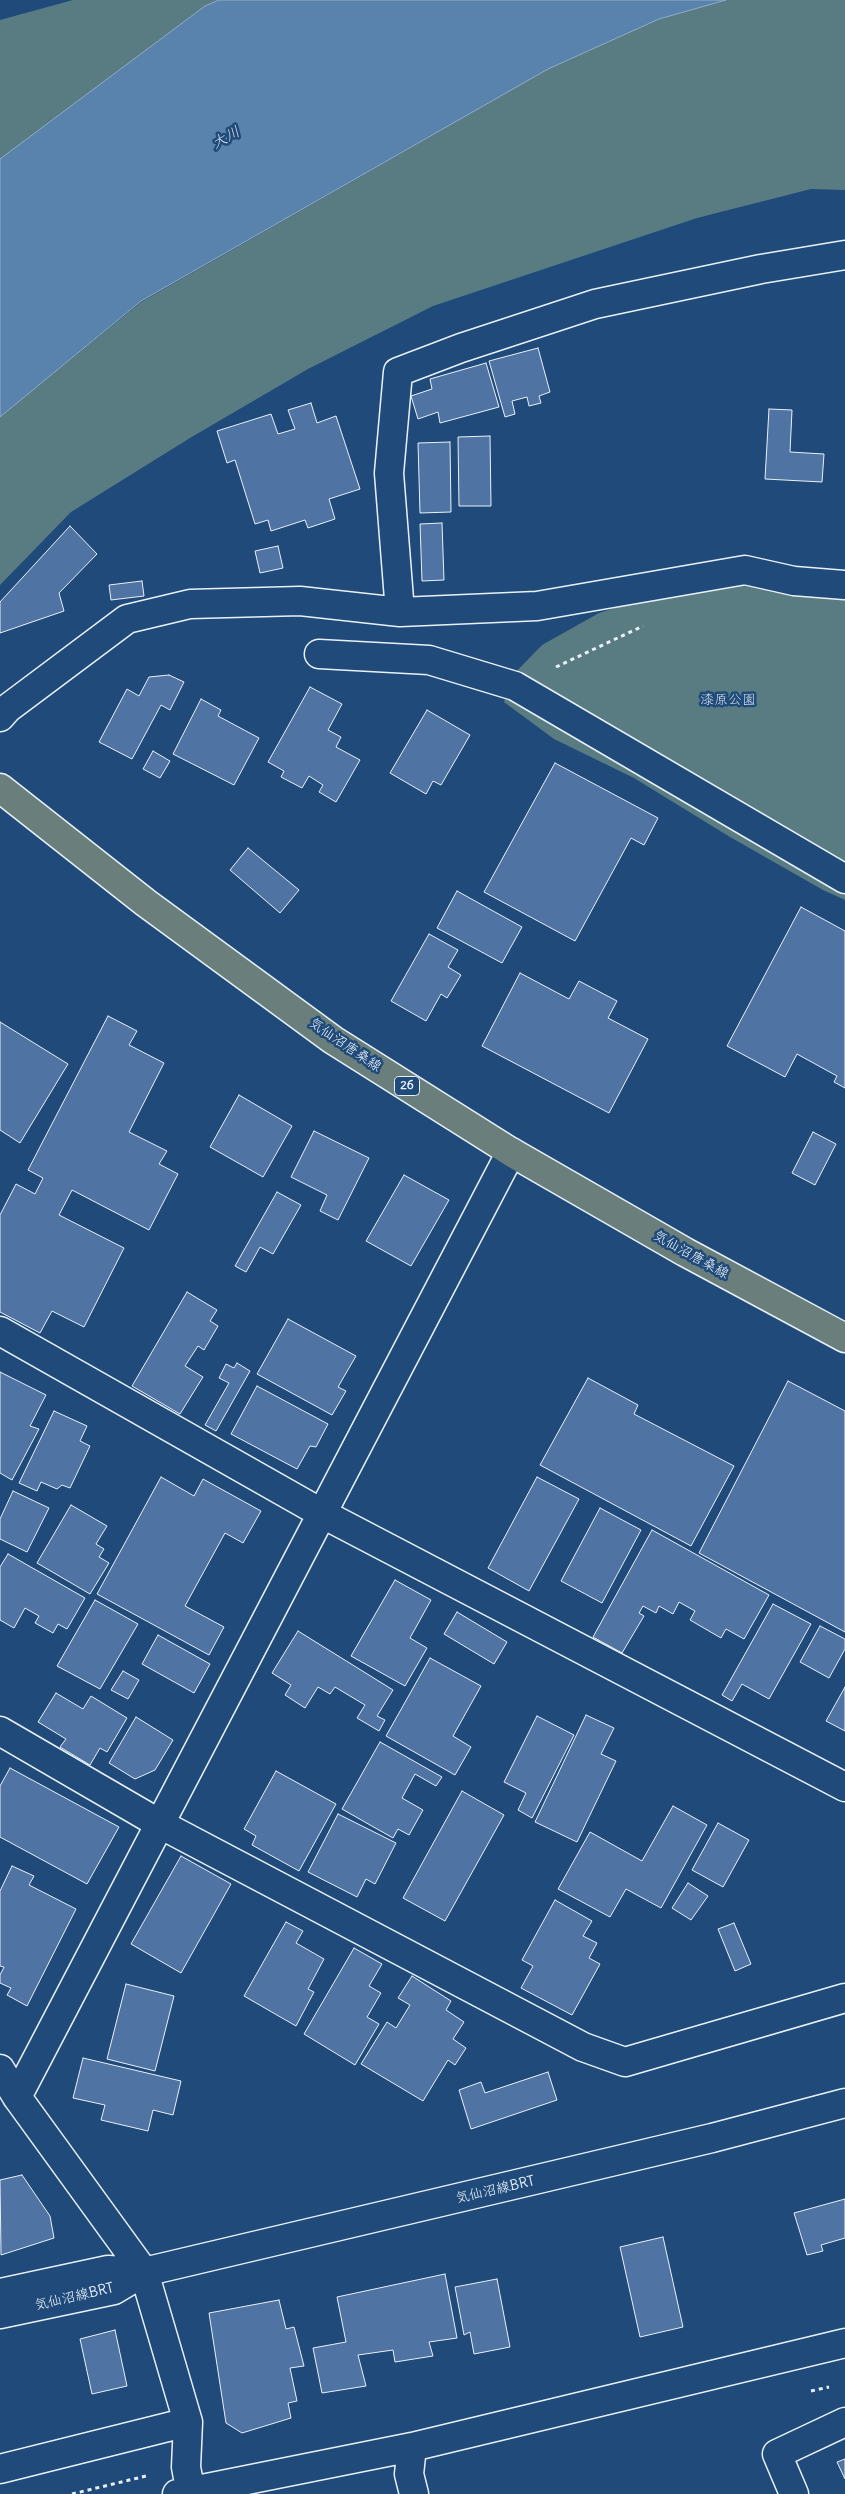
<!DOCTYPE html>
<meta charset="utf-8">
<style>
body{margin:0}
canvas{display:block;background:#1f4a7a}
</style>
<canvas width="845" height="2494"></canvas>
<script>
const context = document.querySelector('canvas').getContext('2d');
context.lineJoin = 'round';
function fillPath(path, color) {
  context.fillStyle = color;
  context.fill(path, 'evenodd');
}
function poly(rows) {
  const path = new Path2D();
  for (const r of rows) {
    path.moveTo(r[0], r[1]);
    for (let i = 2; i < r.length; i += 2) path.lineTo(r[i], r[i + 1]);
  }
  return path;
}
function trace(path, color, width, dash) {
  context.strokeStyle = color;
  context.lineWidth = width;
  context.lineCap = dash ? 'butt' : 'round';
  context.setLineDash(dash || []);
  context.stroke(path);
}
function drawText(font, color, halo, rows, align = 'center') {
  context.font = font + ' Delius,"Klee One",sans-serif';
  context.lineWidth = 5;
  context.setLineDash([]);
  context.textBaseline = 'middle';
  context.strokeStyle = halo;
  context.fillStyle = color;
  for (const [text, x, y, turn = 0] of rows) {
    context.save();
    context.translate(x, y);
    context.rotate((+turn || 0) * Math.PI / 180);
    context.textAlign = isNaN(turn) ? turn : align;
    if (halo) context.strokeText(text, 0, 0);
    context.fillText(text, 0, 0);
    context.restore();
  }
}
const green = poly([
 [73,0,219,0,205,6,0,159,0,20],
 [726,0,845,0,845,190,811,189,697,218,433,306,308,369,190,438,71,512,0,585,0,417,141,302,548,69,659,19],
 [753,579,845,587,845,900,823,890,730,837,634,778,554,739,504,702,513,675,542,645,599,613,660,594]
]);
const water = poly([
 [219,0,726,0,659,19,548,69,141,301,0,417,0,159,205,6,219,0]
]);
const building = poly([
 [538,348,550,392,539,396,541,403,529,406,527,397,512,401,515,414,505,417,489,361,538,348],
 [486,363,499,407,440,423,438,412,418,419,411,396,432,389,430,379,486,363],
 [311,403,317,423,336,416,360,489,329,499,335,519,308,528,305,520,271,531,268,520,255,524,235,460,227,463,217,431,271,414,278,434,295,429,288,410,311,403],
 [769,409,792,410,790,452,824,454,822,482,765,479,769,409],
 [490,436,491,506,459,506,458,437,490,436],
 [450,442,451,512,420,513,418,443,450,442],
 [442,523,444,580,422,581,420,524,442,523],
 [70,526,97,554,59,593,64,611,0,633,0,602,70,526],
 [278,546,283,568,260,573,255,551,278,546],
 [142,581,144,596,111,600,109,585,142,581],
 [169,675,184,682,170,710,161,705,132,759,99,742,127,689,139,696,149,677,169,675],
 [310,687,342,704,328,730,341,737,336,747,360,760,336,802,319,792,323,785,309,776,302,788,281,777,284,771,268,762,310,687],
 [201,699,221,710,218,716,259,738,234,785,173,754,201,699],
 [427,710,470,735,441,785,433,781,426,794,390,773,427,710],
 [153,751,170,761,160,778,143,769,153,751],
 [555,763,658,818,644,845,631,838,575,941,484,892,555,763],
 [248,848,299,890,280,913,230,870,248,848],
 [457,891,522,927,502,963,437,928,457,891],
 [801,907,845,931,845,1088,834,1082,837,1076,797,1054,785,1077,727,1046,801,907],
 [429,934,458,950,448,967,461,975,447,998,441,994,426,1021,391,1001,429,934],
 [520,973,569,999,579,981,617,1001,608,1018,648,1039,609,1113,482,1046,520,973],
 [108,1016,137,1031,129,1045,164,1063,129,1132,167,1151,159,1164,178,1174,149,1230,72,1190,59,1215,124,1248,84,1327,52,1311,40,1333,0,1312,0,1215,16,1184,35,1194,43,1178,28,1170,108,1016],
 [0,1022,68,1064,20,1143,0,1130,0,1022],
 [239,1095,292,1126,263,1177,210,1147,239,1095],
 [314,1131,369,1158,338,1220,320,1211,327,1195,291,1177,314,1131],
 [813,1132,836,1144,815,1185,792,1173,813,1132],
 [404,1175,449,1200,411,1266,366,1241,404,1175],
 [277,1192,301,1205,273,1254,260,1247,246,1272,235,1266,277,1192],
 [187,1292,217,1310,210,1321,218,1326,204,1350,198,1346,185,1366,203,1377,180,1414,132,1386,187,1292],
 [288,1319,356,1356,338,1387,346,1391,332,1415,257,1374,288,1319],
 [237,1363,250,1371,216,1431,205,1425,229,1383,219,1378,226,1364,234,1368,237,1363],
 [0,1372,46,1395,30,1426,39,1429,12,1480,0,1473,0,1372],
 [588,1378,638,1405,634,1414,734,1466,691,1546,540,1465,588,1378],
 [788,1381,845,1411,845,1632,699,1553,788,1381],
 [257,1386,328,1424,316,1447,310,1446,297,1469,231,1434,257,1386],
 [54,1411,87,1426,80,1441,90,1446,70,1488,62,1485,57,1489,41,1482,37,1491,19,1483,54,1411],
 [161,1477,194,1496,203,1479,261,1511,243,1543,225,1533,185,1606,224,1627,209,1655,97,1594,161,1477],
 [537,1477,579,1499,529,1591,488,1568,537,1477],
 [13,1491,49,1508,27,1552,0,1539,0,1519,13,1491],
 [71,1505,107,1526,96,1544,104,1549,99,1557,109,1563,90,1594,37,1563,71,1505],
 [600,1508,641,1530,602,1603,561,1581,600,1508],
 [652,1530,769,1595,744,1639,726,1629,721,1638,690,1620,695,1611,679,1602,673,1614,659,1606,656,1613,643,1606,639,1613,644,1616,622,1653,593,1637,652,1530],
 [8,1554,85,1598,67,1629,58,1624,53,1633,35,1623,39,1616,25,1608,14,1628,0,1620,0,1567,8,1554],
 [395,1580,431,1600,410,1638,427,1648,405,1686,351,1656,395,1580],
 [95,1600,138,1624,100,1689,57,1666,95,1600],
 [773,1604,811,1624,769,1699,742,1684,732,1701,722,1695,773,1604],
 [457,1612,507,1642,494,1664,444,1634,457,1612],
 [820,1626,845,1639,845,1649,829,1678,800,1662,820,1626],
 [298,1631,393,1690,377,1716,385,1720,379,1731,357,1718,365,1705,335,1687,330,1694,318,1687,305,1708,285,1695,291,1685,272,1673,298,1631],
 [158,1635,210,1664,194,1693,142,1664,158,1635],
 [430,1658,481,1686,453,1736,471,1747,455,1775,386,1736,430,1658],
 [123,1671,139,1680,128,1699,111,1690,123,1671],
 [845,1687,845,1731,826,1721,845,1687],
 [56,1693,83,1709,91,1696,127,1718,107,1752,100,1748,90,1765,60,1747,66,1739,38,1722,56,1693],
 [586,1715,614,1728,601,1754,616,1761,577,1842,535,1822,586,1715],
 [537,1716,574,1735,532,1818,518,1810,526,1793,504,1782,537,1716],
 [136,1717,173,1740,155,1770,135,1779,109,1763,136,1717],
 [380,1742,442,1777,436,1786,415,1774,402,1798,423,1810,409,1835,398,1829,393,1838,342,1809,380,1742],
 [10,1768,119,1827,87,1884,0,1837,0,1786,10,1768],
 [276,1771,336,1804,299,1871,252,1845,256,1836,244,1829,276,1771],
 [462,1791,504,1815,445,1921,403,1898,462,1791],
 [673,1806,707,1825,661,1908,626,1889,610,1917,558,1889,590,1832,642,1861,673,1806],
 [338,1814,396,1843,375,1884,366,1879,357,1897,308,1872,338,1814],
 [718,1823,749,1840,723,1887,692,1870,718,1823],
 [181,1856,231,1884,181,1973,131,1944,181,1856],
 [12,1866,34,1876,29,1885,76,1909,27,2006,7,1995,11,1988,0,1983,0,1975,4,1967,0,1966,0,1891,12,1866],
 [688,1883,708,1896,691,1920,672,1908,688,1883],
 [555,1900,592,1921,583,1936,597,1943,589,1958,600,1964,572,2015,521,1988,533,1966,522,1960,555,1900],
 [286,1922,303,1931,296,1943,324,1959,308,1989,314,1992,296,2026,244,1996,286,1922],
 [734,1923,751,1964,735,1971,718,1929,734,1923],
 [354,1948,382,1964,369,1986,381,1993,367,2017,379,2024,355,2065,304,2034,354,1948],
 [412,1976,451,2001,446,2010,464,2022,453,2039,466,2048,455,2065,448,2060,423,2101,361,2064,387,2022,396,2028,410,2005,398,1998,412,1976],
 [126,1984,174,1996,155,2071,107,2059,126,1984],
 [83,2058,181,2081,173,2115,153,2110,148,2131,101,2120,105,2105,73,2098,83,2058],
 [548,2072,557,2100,471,2129,459,2090,481,2082,485,2093,548,2072],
 [22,2175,50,2216,54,2238,1,2255,0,2180,22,2175],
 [845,2199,845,2238,821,2245,823,2251,807,2255,794,2213,845,2199],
 [663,2237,683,2327,640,2337,620,2247,663,2237],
 [445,2274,457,2338,429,2342,433,2356,395,2362,393,2350,358,2355,366,2386,322,2393,313,2348,346,2342,337,2297,445,2274],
 [497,2279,510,2347,474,2354,470,2332,464,2335,455,2287,497,2279],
 [279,2300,286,2329,294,2327,304,2366,290,2368,297,2401,288,2403,291,2418,242,2433,226,2423,209,2313,279,2300],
 [115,2330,127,2386,92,2394,80,2339,115,2330],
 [845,2459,845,2479,837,2462,845,2459]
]);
const path = poly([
 [556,667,643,626],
 [811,2391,829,2387],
 [72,2494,146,2476]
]);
const minor = poly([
 [400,612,389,473,398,372,461,348,595,304,761,269,845,255],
 [319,654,429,660,515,686,845,879],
 [0,717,8,708,127,619,190,604,300,601,400,612,537,606,745,570,794,581,845,585],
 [0,1331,323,1514,845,1787],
 [0,1731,160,1824,583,2047,625,2062,845,1998],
 [0,2069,17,2097,144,2272,188,2422,186,2467,191,2494],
 [17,2097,511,1152],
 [0,2293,108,2270,144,2272,712,2138,845,2103],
 [0,2314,114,2290,144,2272],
 [412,2447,409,2474,414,2494],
 [0,2469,188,2422],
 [177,2494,412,2447,845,2343],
 [794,2494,777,2454,845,2422]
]);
const major = poly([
 [0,788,146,903,333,1040,511,1152,685,1252,845,1338]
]);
const shields = [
 [407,1086,25]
];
const shieldNames = [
 ["26",407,1086]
];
const parkNames = [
 ["漆原公園",728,700]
];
const streetNames = [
 ["気仙沼唐桑線",345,1045,34],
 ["気仙沼唐桑線",691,1255,29],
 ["気仙沼線BRT",495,2190,-13],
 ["気仙沼線BRT",74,2297,-13]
];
const waterNames = [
 ["大川",226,138,-29]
];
fillPath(green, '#587c82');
fillPath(water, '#5982ac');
trace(water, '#92aeca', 1);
fillPath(building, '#4f73a3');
trace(building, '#e8f1f8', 1);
trace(minor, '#e8f1f8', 31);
trace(major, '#e8f1f8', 31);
trace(path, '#e8f1f8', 3, [4, 4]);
trace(minor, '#1f4a7a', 28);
trace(major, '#6a7f7c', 28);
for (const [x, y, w] of shields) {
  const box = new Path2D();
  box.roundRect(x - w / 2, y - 9.5, w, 19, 4);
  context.fillStyle = '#1f4a7a';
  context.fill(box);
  trace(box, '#e8f1f8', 1);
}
drawText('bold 12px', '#e8f1f8', null, shieldNames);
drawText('14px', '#d2dfe6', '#1f4a7a', parkNames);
drawText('14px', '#e8f1f8', '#1f4a7a', streetNames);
drawText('italic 15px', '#d3e0ed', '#1f4a7a', waterNames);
</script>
